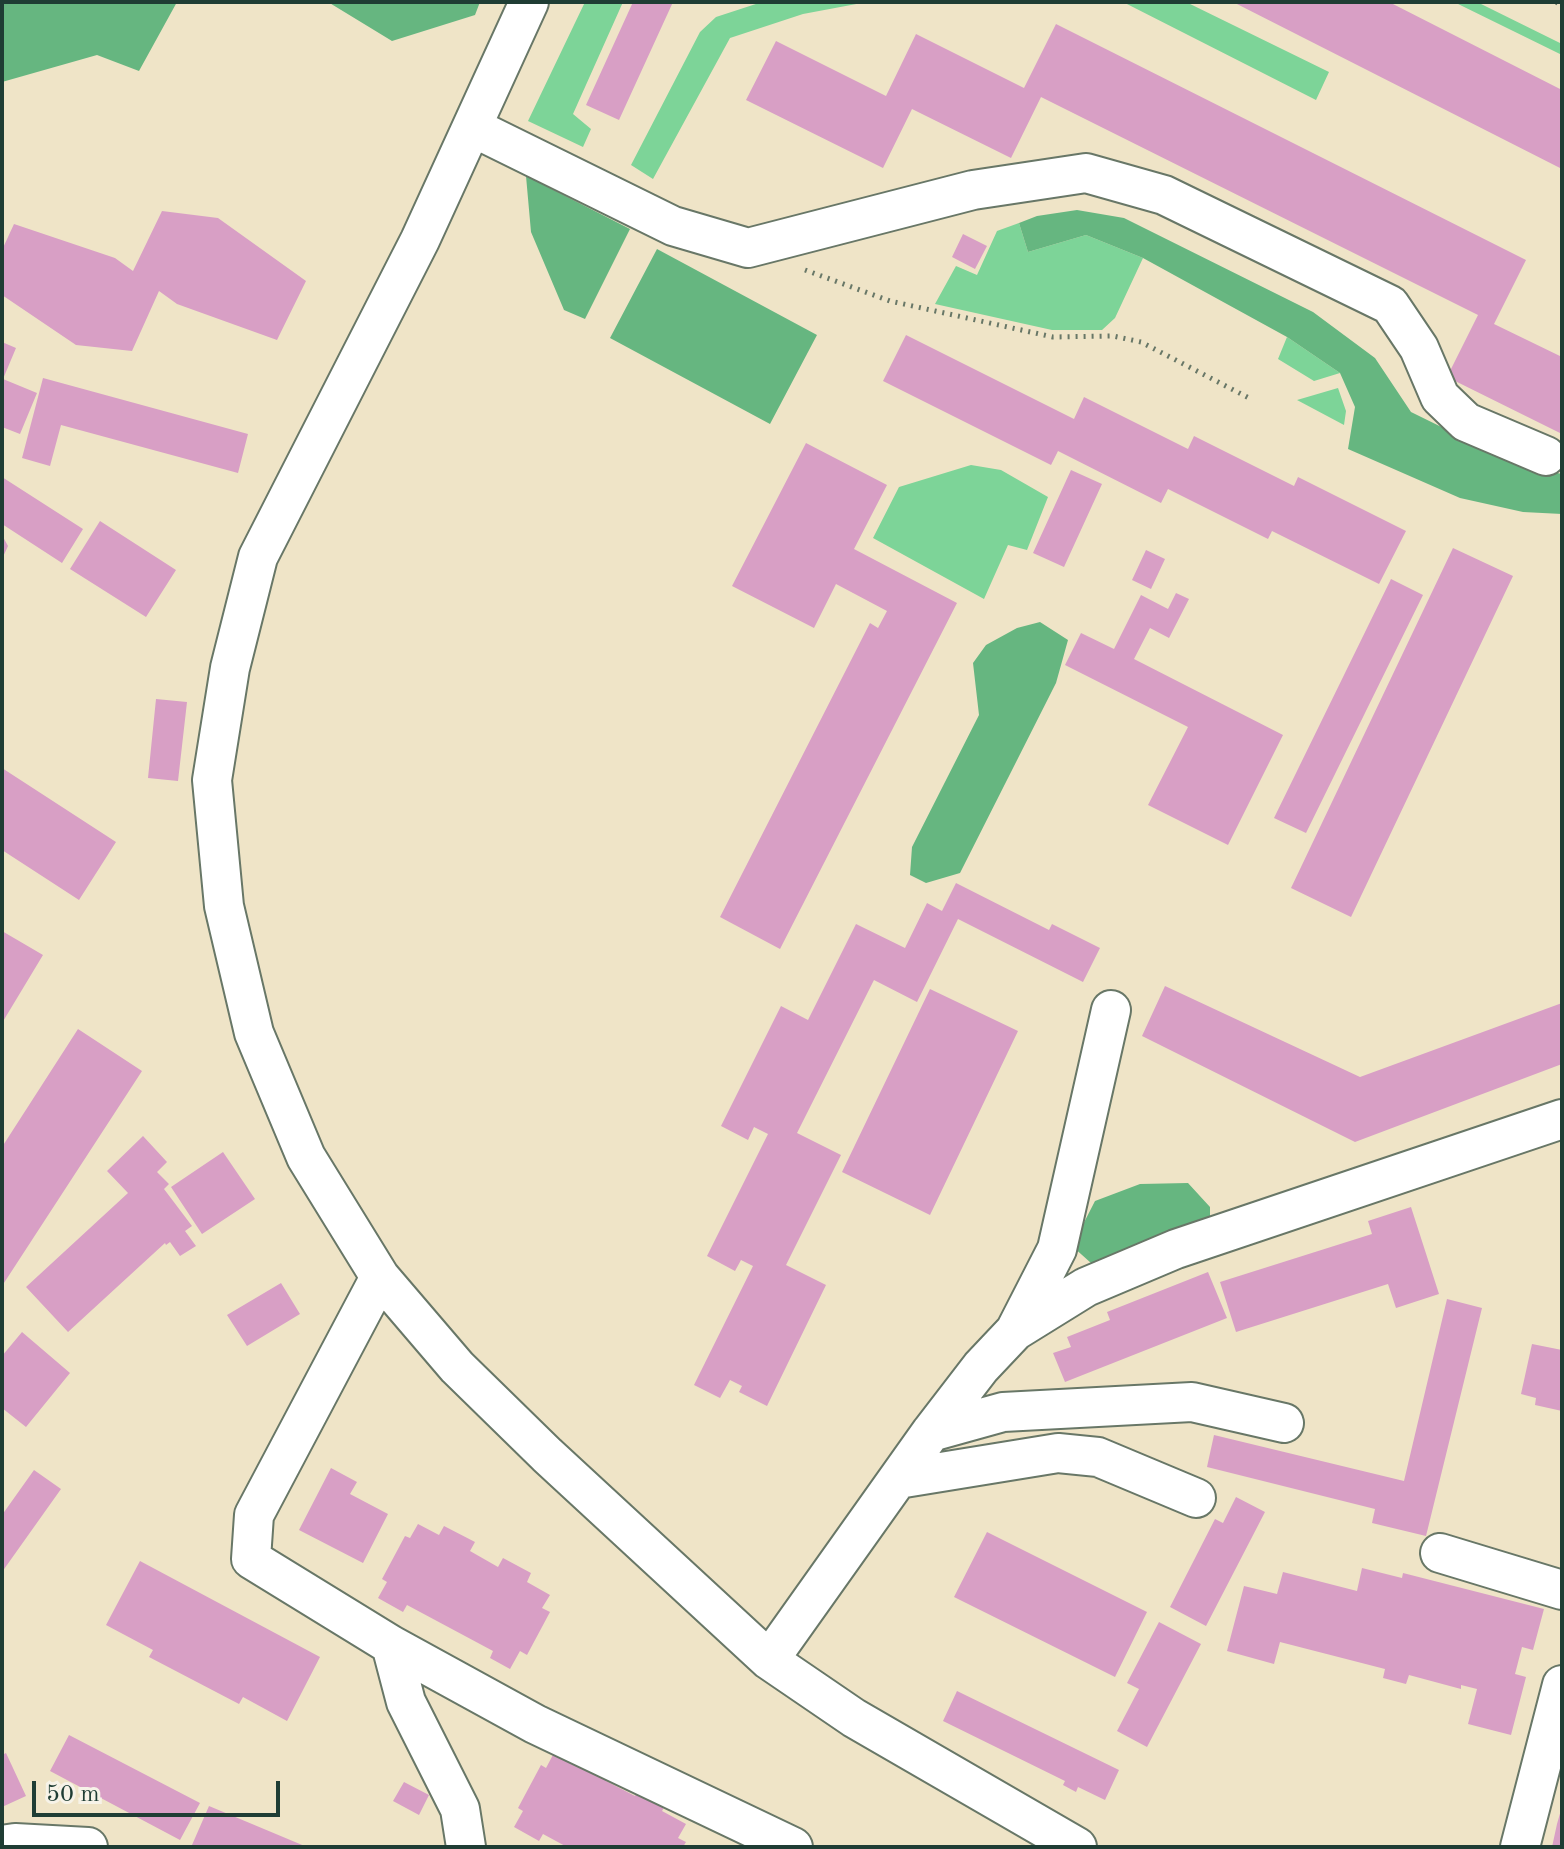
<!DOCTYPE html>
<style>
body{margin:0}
#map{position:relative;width:1564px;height:1849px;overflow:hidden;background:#efe4c7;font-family:"Old Standard TT",serif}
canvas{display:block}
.frame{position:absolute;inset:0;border:4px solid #1f3d34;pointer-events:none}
.scale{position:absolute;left:32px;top:1781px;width:248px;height:36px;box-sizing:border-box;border:4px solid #1f3d34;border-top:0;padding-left:10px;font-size:24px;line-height:28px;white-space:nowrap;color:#1f3d34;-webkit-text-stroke:6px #f7f3e8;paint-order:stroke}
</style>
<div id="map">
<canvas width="1564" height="1849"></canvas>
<div class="frame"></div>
<div class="scale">50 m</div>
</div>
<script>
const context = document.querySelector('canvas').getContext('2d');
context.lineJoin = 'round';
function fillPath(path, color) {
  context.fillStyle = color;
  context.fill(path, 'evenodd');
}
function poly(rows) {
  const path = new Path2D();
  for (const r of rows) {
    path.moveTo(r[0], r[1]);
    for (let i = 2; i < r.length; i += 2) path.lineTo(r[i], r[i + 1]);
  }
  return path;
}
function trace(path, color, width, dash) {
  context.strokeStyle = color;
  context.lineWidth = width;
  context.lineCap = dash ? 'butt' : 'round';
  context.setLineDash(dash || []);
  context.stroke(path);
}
const green = poly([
 [585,2,623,2,573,114,591,129,583,147,528,121],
 [762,2,867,2,803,14,730,38,653,179,631,165,700,32,716,17],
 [1123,2,1186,2,1329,72,1316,100],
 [1454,2,1477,2,1562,44,1562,55],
 [1019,223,1028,252,1086,235,1143,258,1115,318,1102,330,1052,330,935,304,956,266,977,275,997,231],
 [1287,337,1340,373,1314,381,1278,359],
 [1338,388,1346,411,1344,425,1297,400],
 [971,465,1001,470,1048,497,1027,550,1008,545,984,599,873,538,899,487]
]);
const forest = poly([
 [2,2,177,2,139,71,97,55,2,82],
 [328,2,480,2,475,15,392,41],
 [526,176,630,229,585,319,564,310,531,232],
 [1077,210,1124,218,1313,312,1375,358,1411,412,1474,443,1531,467,1562,474,1562,514,1523,512,1460,498,1348,449,1355,407,1340,373,1287,337,1143,258,1086,235,1028,252,1019,223,1037,216],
 [657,249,817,335,770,424,610,338],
 [1040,622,1068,640,1056,683,960,873,926,883,910,875,912,847,979,715,973,663,986,645,1017,628],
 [1188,1183,1210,1207,1210,1226,1117,1262,1091,1263,1072,1246,1095,1201,1140,1184]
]);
const building = poly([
 [633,2,673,2,619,120,586,105],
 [1233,2,1389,2,1562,90,1562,169],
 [1056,24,1526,260,1494,324,1562,357,1562,434,1447,377,1478,315,1041,97,1011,158,912,109,883,168,746,100,776,41,886,96,916,34,1024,88],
 [162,211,218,218,306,281,277,340,177,304,159,291,132,351,76,345,2,295,2,250,14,224,115,258,133,271],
 [963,234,987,246,975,269,952,257],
 [906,335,1074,419,1084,397,1188,449,1194,436,1294,486,1298,477,1406,531,1379,584,1272,531,1268,539,1168,489,1161,503,1058,451,1051,465,883,381],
 [2,342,16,348,3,379,37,393,20,434,2,427],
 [43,378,248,434,238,473,61,425,50,466,22,458],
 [806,443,887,485,854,549,957,603,780,949,720,917,870,623,878,628,887,611,836,584,814,628,732,586],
 [1071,470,1102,484,1064,567,1033,553],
 [2,477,83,529,62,563,2,524],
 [100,521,176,570,146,617,70,569],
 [2,535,8,546,2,559],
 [1453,548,1513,576,1351,917,1291,888],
 [1146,550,1165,559,1151,589,1132,580],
 [1391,579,1423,595,1306,833,1274,818],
 [1176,593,1189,599,1169,638,1150,628,1134,659,1283,735,1228,845,1148,805,1188,727,1065,665,1081,633,1114,649,1141,595,1168,609],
 [156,699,187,702,178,781,148,778],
 [2,768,116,842,79,900,2,850],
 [956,883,1049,930,1052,924,1100,948,1083,982,958,919,917,1002,874,980,797,1133,841,1155,786,1265,826,1285,767,1406,739,1392,742,1386,730,1380,720,1398,694,1385,753,1266,741,1260,735,1271,707,1256,768,1134,754,1127,748,1140,721,1126,781,1006,808,1020,856,924,905,948,927,903,942,911],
 [2,931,43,955,2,1023],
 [1165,986,1360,1077,1562,1003,1562,1064,1355,1142,1142,1036],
 [930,989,1018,1031,930,1215,842,1172],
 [78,1029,142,1071,2,1286,2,1147],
 [143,1136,167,1162,157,1172,169,1184,164,1189,192,1226,185,1231,196,1246,180,1256,170,1242,166,1245,165,1243,68,1332,26,1287,128,1193,107,1171],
 [223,1152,255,1199,202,1234,171,1187],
 [1411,1207,1439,1294,1396,1308,1388,1284,1236,1332,1220,1282,1372,1234,1368,1221],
 [1208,1272,1227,1318,1065,1382,1053,1353,1071,1347,1067,1337,1110,1320,1107,1312],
 [281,1283,300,1314,247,1346,227,1315],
 [1447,1299,1482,1308,1426,1536,1372,1523,1375,1509,1207,1467,1214,1435,1404,1481],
 [22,1332,70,1373,26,1427,2,1408,2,1356],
 [1532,1344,1562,1350,1562,1411,1535,1405,1536,1398,1521,1394],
 [331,1468,357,1482,350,1494,388,1514,363,1563,299,1530],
 [34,1470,61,1489,2,1572,2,1515],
 [1236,1497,1265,1512,1206,1626,1170,1607,1215,1519,1223,1523],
 [418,1524,439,1535,444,1526,475,1542,470,1551,498,1567,503,1558,531,1573,527,1582,550,1595,542,1608,550,1612,527,1655,520,1651,510,1669,490,1658,493,1651,407,1605,403,1612,378,1598,387,1582,382,1579,405,1536,410,1538],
 [987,1532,1147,1612,1115,1677,954,1597],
 [140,1561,320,1657,287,1721,243,1697,239,1704,149,1657,153,1650,106,1625],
 [1362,1568,1402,1578,1403,1573,1544,1609,1533,1650,1522,1647,1515,1674,1526,1677,1511,1735,1468,1724,1477,1689,1461,1685,1461,1689,1409,1675,1406,1684,1383,1678,1385,1669,1280,1642,1274,1664,1227,1651,1244,1586,1277,1594,1283,1572,1357,1591],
 [1159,1622,1201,1644,1147,1747,1117,1731,1139,1689,1127,1683],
 [957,1691,1119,1770,1105,1800,1078,1787,1076,1792,1063,1785,1065,1781,943,1721],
 [69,1735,200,1803,180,1840,50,1771],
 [6,1753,26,1796,2,1807,2,1755],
 [554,1753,575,1765,580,1756,610,1772,606,1781,635,1796,639,1787,667,1802,662,1811,686,1824,678,1838,686,1842,683,1847,567,1847,543,1834,539,1841,514,1827,523,1811,518,1808,541,1765,546,1768],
 [404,1782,429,1795,419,1815,393,1801],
 [209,1806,307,1847,192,1845],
 [1561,1810,1562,1847,1552,1847,1557,1824]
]);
const path = poly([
 [1556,2,1562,5],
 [805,270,890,301,1053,337,1113,336,1141,342,1249,398]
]);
const minor = poly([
 [529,2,420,240,258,557,230,668,212,780,224,906,254,1033,306,1157,380,1277,457,1367,547,1455,769,1660,854,1718,1077,1847],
 [472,127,673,226,748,248,973,190,1086,173,1164,195,1390,305,1419,348,1440,397,1466,422,1546,456],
 [380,1277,254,1515,251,1559,391,1645,535,1724,793,1847],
 [1016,1329,1057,1249,1111,1010],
 [931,1432,1003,1412,1192,1402,1284,1423],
 [898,1479,1058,1453,1098,1457,1196,1498],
 [1440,1553,1562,1590],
 [391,1645,406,1702,460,1809,466,1847],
 [769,1660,931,1432,981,1367,1015,1331,1086,1287,1176,1249,1562,1119],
 [2,1845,15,1843,88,1847],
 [1520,1847,1562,1685]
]);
fillPath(green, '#7dd498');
fillPath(forest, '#66b680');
fillPath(building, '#d89fc5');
trace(minor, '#687767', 42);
trace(path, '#687767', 5, [2, 6]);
trace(minor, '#fff', 38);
</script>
